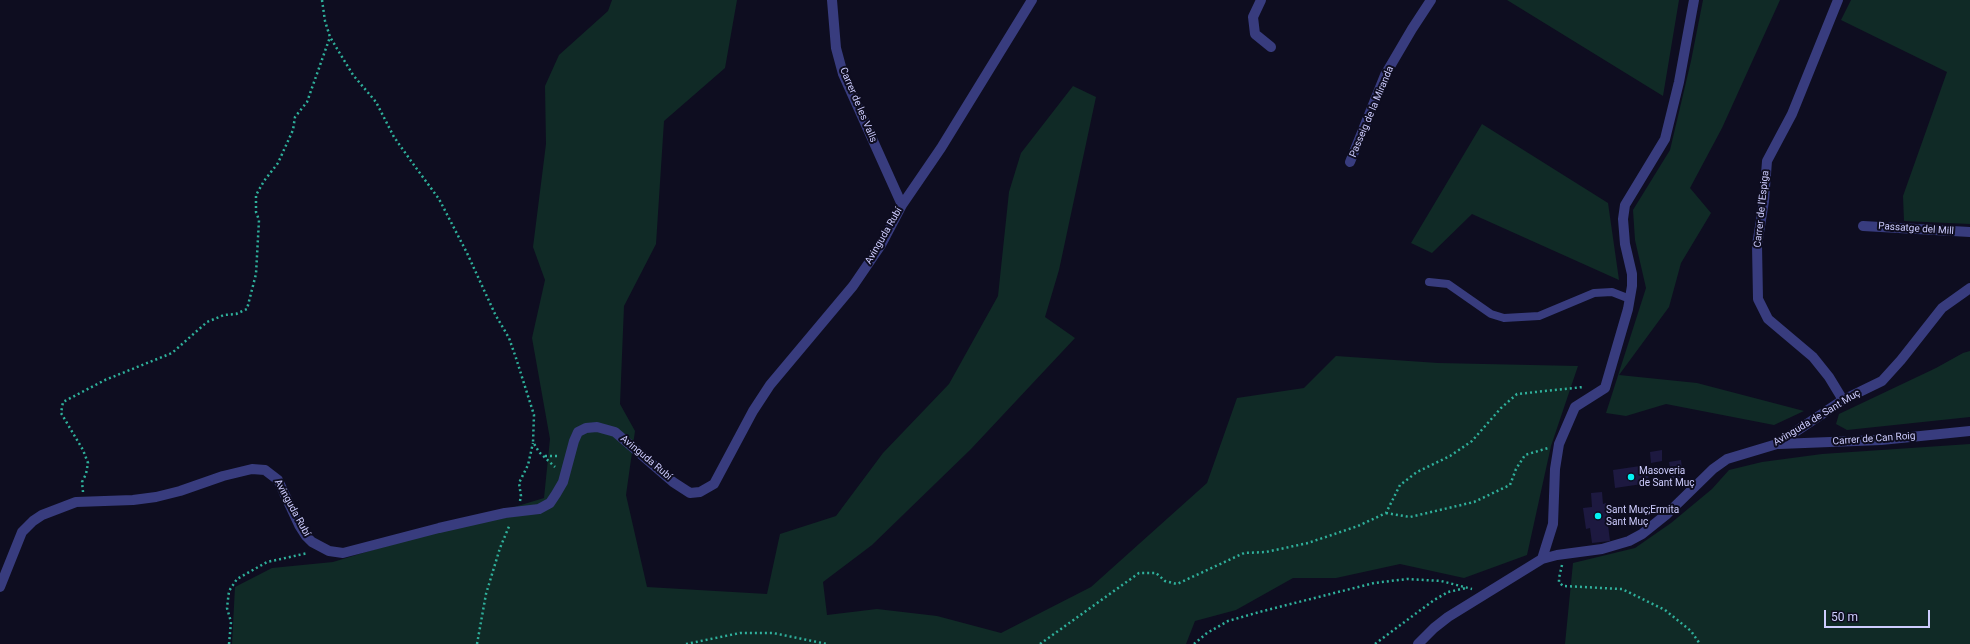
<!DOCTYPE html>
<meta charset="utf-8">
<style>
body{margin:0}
#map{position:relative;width:1970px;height:644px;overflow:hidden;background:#0e0d20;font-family:Roboto,sans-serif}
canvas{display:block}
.scale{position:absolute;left:1824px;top:610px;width:106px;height:18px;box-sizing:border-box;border:2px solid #cdccfe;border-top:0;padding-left:5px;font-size:12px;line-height:14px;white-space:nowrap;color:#cdccfe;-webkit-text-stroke:3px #0e0d20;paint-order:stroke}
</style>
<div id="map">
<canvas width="1970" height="644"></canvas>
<div class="scale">50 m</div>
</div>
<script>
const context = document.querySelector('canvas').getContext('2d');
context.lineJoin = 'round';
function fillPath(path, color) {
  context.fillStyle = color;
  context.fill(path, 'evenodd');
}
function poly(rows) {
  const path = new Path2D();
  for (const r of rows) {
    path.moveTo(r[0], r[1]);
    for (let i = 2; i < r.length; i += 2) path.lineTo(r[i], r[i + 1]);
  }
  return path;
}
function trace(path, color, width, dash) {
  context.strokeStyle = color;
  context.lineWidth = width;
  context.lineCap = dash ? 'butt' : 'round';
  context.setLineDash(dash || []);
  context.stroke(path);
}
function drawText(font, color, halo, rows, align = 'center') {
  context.font = font + ' Roboto,sans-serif';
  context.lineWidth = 4;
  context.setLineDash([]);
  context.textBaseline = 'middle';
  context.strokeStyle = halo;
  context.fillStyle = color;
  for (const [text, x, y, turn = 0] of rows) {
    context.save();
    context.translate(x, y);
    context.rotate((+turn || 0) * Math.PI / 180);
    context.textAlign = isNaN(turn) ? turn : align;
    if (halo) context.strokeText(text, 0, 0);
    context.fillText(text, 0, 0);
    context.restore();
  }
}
const green = poly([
 [612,0,737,0,725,68,664,121,656,244,624,306,620,404,635,431,626,495,647,587,767,594,780,534,836,516,883,453,949,384,998,296,1009,192,1021,153,1073,86,1096,97,1059,270,1045,317,1075,338,971,449,872,545,823,582,827,615,877,609,937,616,1001,633,1091,587,1207,483,1237,398,1304,388,1336,356,1438,363,1578,366,1551,446,1527,555,1464,578,1400,564,1336,578,1293,578,1236,610,1195,621,1186,644,232,644,235,587,272,568,333,562,544,498,550,439,532,338,545,280,533,247,546,144,545,86,559,55,608,11],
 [1507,0,1679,0,1663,96],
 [1703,0,1780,0,1722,128,1690,188,1711,213,1681,263,1669,307,1619,375,1697,383,1804,411,1774,425,1666,404,1626,416,1606,413,1646,288,1635,240,1633,210,1670,150,1691,61],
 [1851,0,1970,0,1970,224,1904,221,1903,196,1947,72,1841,20],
 [1482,124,1608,203,1619,280,1472,214,1432,253,1411,243],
 [1970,351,1970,417,1847,430,1836,424,1839,414,1936,368,1963,353],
 [1970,444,1970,644,1565,644,1573,563,1635,548,1671,523,1712,489,1729,470,1762,462,1822,454]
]);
const building = poly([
 [1662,450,1662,461,1651,463,1650,452],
 [1681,460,1683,479,1672,480,1669,462],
 [1647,465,1649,483,1615,488,1613,470],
 [1602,492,1603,504,1606,503,1606,507,1611,506,1614,525,1608,525,1610,541,1592,543,1590,528,1586,529,1583,508,1592,507,1591,493]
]);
const path = poly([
 [322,0,325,21,330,37,353,75,376,102,394,137,411,161,439,199,467,253,495,314,509,338,516,358,534,415,533,442,539,452,555,467],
 [545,456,558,456],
 [83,492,82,482,86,474,88,463,83,450,61,413,63,402,105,380,172,353,207,322,224,315,236,314,247,309,256,274,259,220,256,212,256,195,264,181,278,163,293,130,295,117,307,102,330,37],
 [520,501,521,496,519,483,528,465,533,443],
 [1386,513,1410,517,1474,502,1510,485,1516,469,1525,455,1548,448],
 [1562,565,1559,578,1559,582,1563,586,1622,589,1665,610,1691,631,1700,644],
 [229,644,231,622,227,608,229,591,237,579,267,562,308,553],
 [477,644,486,594,500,548,510,524],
 [686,644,740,633,773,633,827,644],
 [1040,644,1139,573,1156,573,1165,581,1177,584,1244,553,1266,552,1308,543,1358,526,1386,513,1400,485,1417,472,1450,456,1472,441,1501,408,1517,394,1583,387],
 [1194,644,1207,633,1228,621,1263,611,1374,583,1407,579,1441,581,1472,589],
 [1375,644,1434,600,1448,592,1466,588]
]);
const lane = poly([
 [1429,282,1448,284,1491,314,1504,318,1539,316,1594,293,1612,292,1630,299]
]);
const street = poly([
 [832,0,836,48,843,74,902,205],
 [1261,0,1253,17,1255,34,1271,47],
 [1838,0,1792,114,1767,161,1764,201,1757,245,1758,299,1768,319,1813,357,1829,377,1843,400],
 [1350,162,1385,75,1412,29,1431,0],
 [1863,226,1970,232],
 [1779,444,1881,440,1970,431],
 [1542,559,1553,524,1555,469,1559,444,1575,407,1605,388,1628,309,1632,286,1632,274,1625,244,1623,219,1625,205,1665,139,1679,82,1694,0],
 [0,587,22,532,33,521,42,515,76,502,133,500,156,497,180,491,223,476,252,469,265,470,278,480,299,525,306,536,312,542,329,551,343,553,439,528,505,513,539,509,550,503,556,494,563,482,574,441,578,432,586,428,597,427,615,432,673,482,690,493,700,492,714,484,753,411,770,385,853,286,881,245,902,205,941,148,1032,0],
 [1418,644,1434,628,1448,617,1542,559,1557,555,1602,549,1629,541,1642,534,1667,514,1713,469,1727,459,1777,444,1843,400,1882,381,1901,360,1942,308,1970,288]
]);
const markers = [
 [1631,477,4,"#03f3f4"],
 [1598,516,4,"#03f3f4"]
];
const streetNames = [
 ["Carrer de les Valls",858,105,67],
 ["Passeig de la Miranda",1372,112,-67],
 ["Carrer de l'Espiga",1762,209,-84],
 ["Passatge del Mill",1916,229,4],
 ["Avinguda Rubí",884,236,-60],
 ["Avinguda de Sant Muç",1817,418,-31],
 ["Carrer de Can Roig",1874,439,-4],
 ["Avinguda Rubí",646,458,40],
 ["Avinguda Rubí",292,508,61]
];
const poiNames = [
 ["Masoveria",1639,471],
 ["de Sant Muç",1639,483],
 ["Sant Muç;Ermita",1606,510],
 ["Sant Muç",1606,522]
];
fillPath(green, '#102a26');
fillPath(building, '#1d1940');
trace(path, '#2fb09b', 2.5, [2, 3]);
trace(lane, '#383c7e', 8);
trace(street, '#383c7e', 10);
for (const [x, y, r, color] of markers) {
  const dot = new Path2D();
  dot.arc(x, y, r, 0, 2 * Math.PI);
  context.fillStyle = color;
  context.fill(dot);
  trace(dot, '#0e0d20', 1.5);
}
drawText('10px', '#cdccfe', '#0e0d20', streetNames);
drawText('10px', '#cdccfe', '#0e0d20', poiNames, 'left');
</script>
